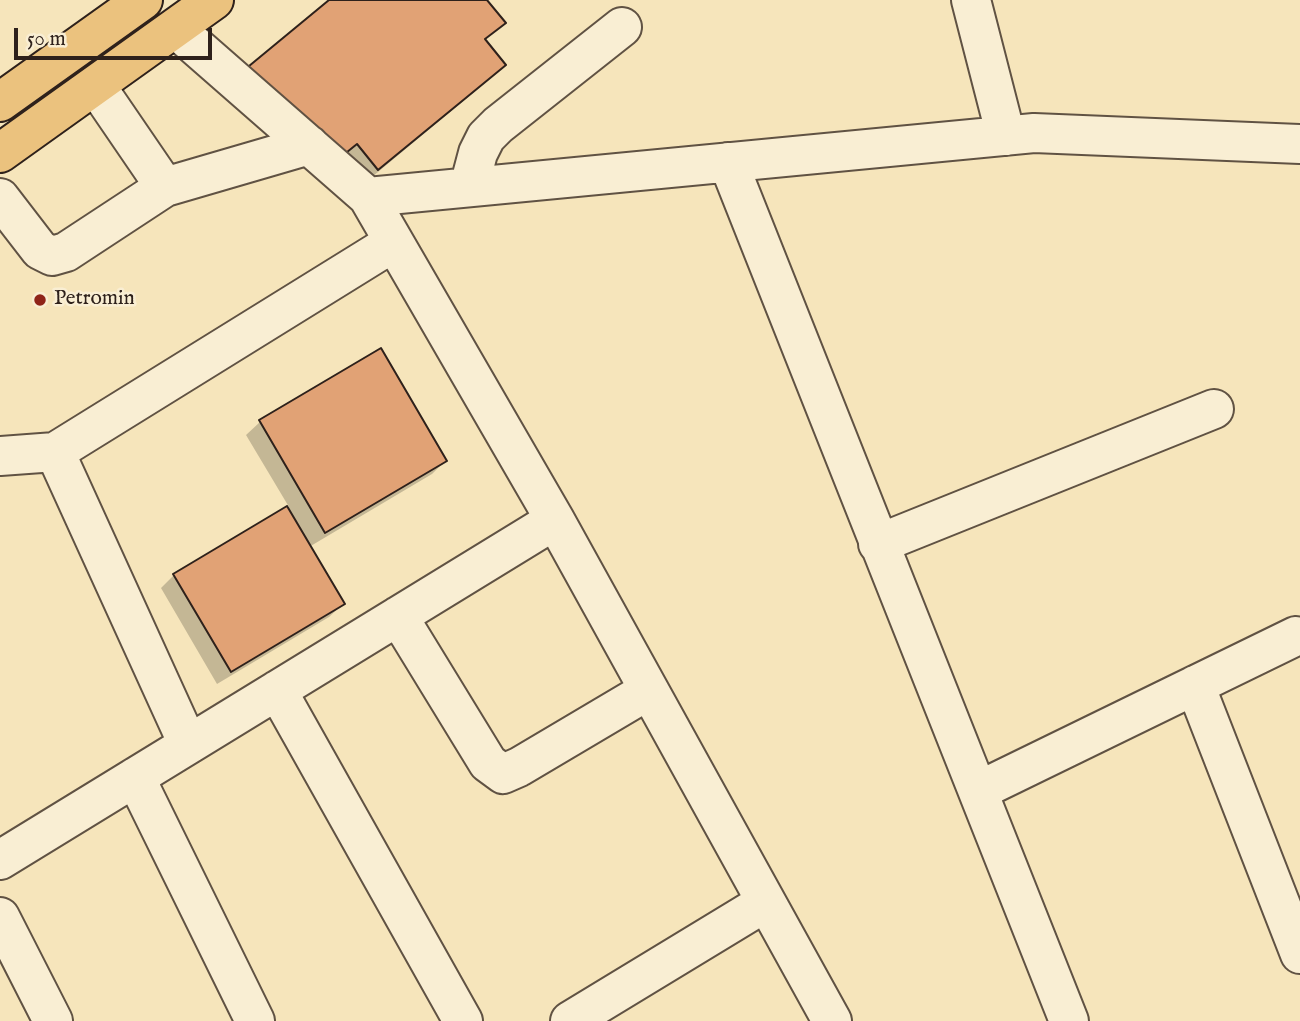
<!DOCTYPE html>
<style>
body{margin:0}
#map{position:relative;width:1300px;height:1021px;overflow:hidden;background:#f6e5bb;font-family:"IM FELL English",serif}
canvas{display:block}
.scale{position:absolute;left:14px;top:28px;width:198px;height:32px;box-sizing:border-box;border:4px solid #2e211b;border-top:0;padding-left:9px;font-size:21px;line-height:24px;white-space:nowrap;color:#2e211b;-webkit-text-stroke:5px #f9eed3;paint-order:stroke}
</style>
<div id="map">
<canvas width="1300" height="1021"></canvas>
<div class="scale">50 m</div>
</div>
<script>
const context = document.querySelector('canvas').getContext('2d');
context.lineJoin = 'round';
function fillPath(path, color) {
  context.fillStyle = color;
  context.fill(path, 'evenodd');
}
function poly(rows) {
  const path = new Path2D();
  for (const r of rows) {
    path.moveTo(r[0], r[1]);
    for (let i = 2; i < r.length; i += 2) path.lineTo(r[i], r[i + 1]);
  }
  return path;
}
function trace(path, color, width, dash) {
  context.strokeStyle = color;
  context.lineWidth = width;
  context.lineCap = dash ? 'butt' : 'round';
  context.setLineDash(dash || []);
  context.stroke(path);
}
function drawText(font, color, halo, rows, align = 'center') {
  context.font = font + ' "IM FELL English",serif';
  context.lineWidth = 5;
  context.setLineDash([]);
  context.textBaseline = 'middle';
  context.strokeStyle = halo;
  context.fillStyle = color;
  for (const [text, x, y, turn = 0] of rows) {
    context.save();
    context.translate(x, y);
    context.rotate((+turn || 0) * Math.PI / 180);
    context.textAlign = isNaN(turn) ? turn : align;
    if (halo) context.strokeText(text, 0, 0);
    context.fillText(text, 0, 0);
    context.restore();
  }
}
const shadow = poly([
 [332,0,485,0,503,22,484,41,504,65,486,82,360,187,318,177],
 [380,351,445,461,432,474,309,547,343,604,329,617,217,684,161,588,174,575,289,507,246,435,260,422]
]);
const building = poly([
 [329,0,487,0,506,23,485,39,506,65,378,170,357,144,336,161,243,71,329,0],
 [381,348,447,461,325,533,259,420,381,348],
 [287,506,345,604,231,672,173,574,287,506]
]);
const minor = poly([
 [971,0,1006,136],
 [176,29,368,197,1034,133,1300,144],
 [728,162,1069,1021],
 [165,187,309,145],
 [469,187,478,153,486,137,498,125,622,27],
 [368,197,555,520,832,1021],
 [0,198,40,250,52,256,66,252,165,187,96,86],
 [0,456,55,452],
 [878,544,1214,409],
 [398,616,488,763,503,774,519,767,649,690],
 [1195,685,1300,954],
 [277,690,463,1021],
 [188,744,55,452,394,242],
 [135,777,255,1021],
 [978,791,1296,636],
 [0,860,555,520],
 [0,917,53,1021],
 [570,1021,766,902]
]);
const highway = poly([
 [0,102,143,0],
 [0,153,214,0]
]);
const markers = [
 [40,300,7,"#8f2418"]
];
const poiNames = [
 ["Petromin",54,300]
];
fillPath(shadow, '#0003');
fillPath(building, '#e1a275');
trace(building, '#2e211b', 2);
trace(minor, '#605243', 42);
trace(highway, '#2e211b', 42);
trace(minor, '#f9eed3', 38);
trace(highway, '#ebc27e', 38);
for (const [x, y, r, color] of markers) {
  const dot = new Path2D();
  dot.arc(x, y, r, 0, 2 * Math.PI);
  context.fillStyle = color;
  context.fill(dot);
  trace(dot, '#f9eed3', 2.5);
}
drawText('21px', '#2e211b', '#f9eed3', poiNames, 'left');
</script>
